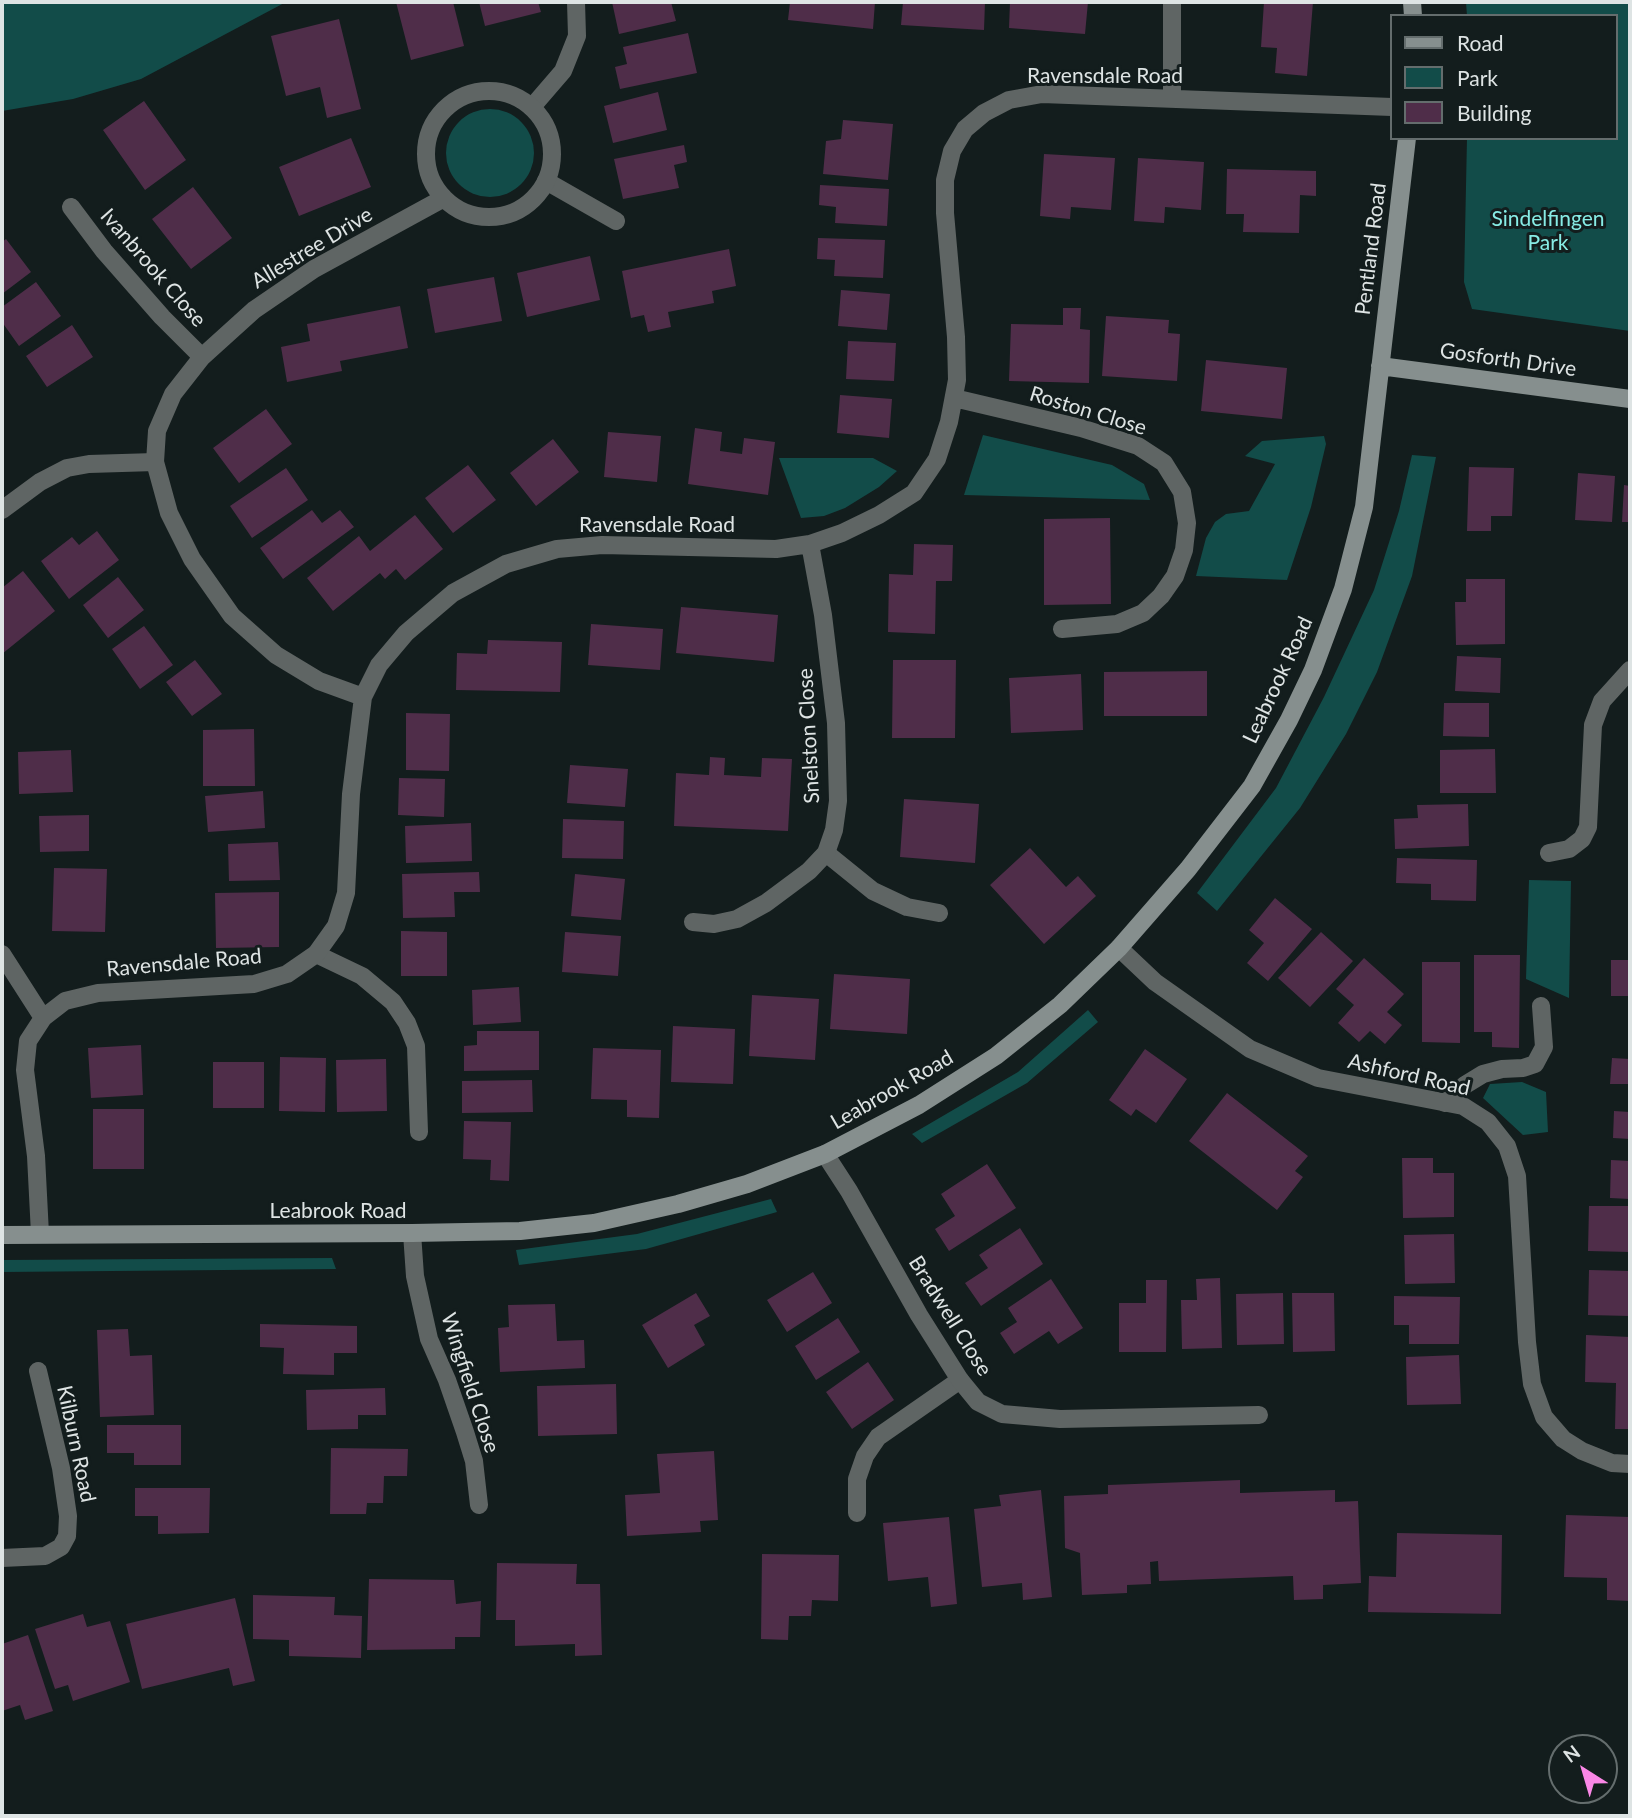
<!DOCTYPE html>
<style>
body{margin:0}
#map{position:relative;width:1632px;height:1818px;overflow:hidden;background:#131d1d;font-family:Lato,sans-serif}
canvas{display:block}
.frame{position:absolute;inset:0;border:4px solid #dee4e4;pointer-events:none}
.legend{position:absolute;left:1390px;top:14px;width:228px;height:126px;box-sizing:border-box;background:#131d1d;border:2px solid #646d6d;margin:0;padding:9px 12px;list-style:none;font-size:21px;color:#dee4e4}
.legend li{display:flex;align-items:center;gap:14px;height:35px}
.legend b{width:35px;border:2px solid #646d6d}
.north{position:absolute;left:1548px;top:1734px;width:70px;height:70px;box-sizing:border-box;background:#131d1d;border:2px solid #646d6d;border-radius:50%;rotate:323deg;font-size:19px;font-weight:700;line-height:28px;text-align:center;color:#dee4e4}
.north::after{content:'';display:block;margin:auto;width:24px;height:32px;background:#fa87e6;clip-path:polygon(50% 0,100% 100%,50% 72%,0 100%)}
</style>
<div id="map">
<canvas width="1632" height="1818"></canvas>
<div class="frame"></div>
<ul class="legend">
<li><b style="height:9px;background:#868f8e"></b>Road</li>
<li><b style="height:19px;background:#124c49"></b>Park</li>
<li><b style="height:19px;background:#4f2d49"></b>Building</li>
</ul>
<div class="north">N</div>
</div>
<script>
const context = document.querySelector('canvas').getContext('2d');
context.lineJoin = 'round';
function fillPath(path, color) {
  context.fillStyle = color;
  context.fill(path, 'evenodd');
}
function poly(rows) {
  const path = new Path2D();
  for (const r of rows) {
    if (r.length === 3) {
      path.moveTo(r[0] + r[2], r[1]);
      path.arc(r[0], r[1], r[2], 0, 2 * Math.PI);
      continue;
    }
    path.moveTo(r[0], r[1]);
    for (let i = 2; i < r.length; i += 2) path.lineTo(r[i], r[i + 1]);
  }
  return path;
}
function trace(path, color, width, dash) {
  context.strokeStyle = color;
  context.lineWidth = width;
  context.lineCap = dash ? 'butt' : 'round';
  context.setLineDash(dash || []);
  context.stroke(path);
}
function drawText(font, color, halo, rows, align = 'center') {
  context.font = font + ' Lato,sans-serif';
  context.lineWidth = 6;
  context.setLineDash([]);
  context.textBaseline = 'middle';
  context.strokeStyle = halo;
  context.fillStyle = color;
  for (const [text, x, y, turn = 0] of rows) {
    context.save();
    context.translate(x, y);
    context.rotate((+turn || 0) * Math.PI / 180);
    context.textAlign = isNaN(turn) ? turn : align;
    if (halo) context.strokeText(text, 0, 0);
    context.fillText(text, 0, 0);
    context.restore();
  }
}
const green = poly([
 [5,2,286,2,141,79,73,99,2,111,2,6],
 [1466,2,1630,2,1630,331,1472,309,1464,282,1467,138,1616,138,1616,16,1467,16],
 [490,153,44],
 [983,435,1112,465,1144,484,1150,500,964,495],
 [1324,436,1326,444,1311,507,1287,580,1196,576,1206,538,1215,522,1226,514,1249,511,1275,464,1245,456,1262,441],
 [1412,455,1436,457,1412,576,1377,672,1346,734,1300,808,1217,911,1197,893,1276,788,1324,697,1374,590,1399,511],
 [779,458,873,458,897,471,879,487,845,508,824,516,801,518],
 [1529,880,1571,881,1569,998,1526,979],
 [1088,1010,1098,1022,1027,1083,922,1143,912,1134,1018,1072],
 [1522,1082,1546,1092,1548,1132,1523,1135,1483,1098,1490,1084],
 [771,1199,777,1212,646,1249,519,1265,516,1250,637,1234],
 [332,1258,336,1269,2,1272,2,1260]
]);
const building = poly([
 [396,2,453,2,464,46,411,60],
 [479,2,538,2,541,12,485,26],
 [612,2,671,2,676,21,619,34],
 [790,2,875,2,873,29,788,20],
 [903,2,985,2,984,30,901,25],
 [1010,2,1088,2,1085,34,1009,28],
 [1264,2,1313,2,1307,76,1275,73,1277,48,1261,47],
 [339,19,361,109,327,118,320,87,286,96,271,36],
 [688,33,697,73,620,89,615,67,627,64,623,47],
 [658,92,667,130,613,143,604,106],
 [144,101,186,160,145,190,103,130],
 [843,120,893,124,888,180,823,174,826,141,841,139],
 [351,138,371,187,299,216,279,167],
 [684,145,687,162,674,165,679,188,623,199,614,159],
 [1044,154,1115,158,1111,210,1071,207,1070,219,1040,216],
 [1138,158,1204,162,1201,210,1165,207,1164,223,1134,221],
 [1227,169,1316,171,1316,196,1300,195,1299,233,1243,232,1244,214,1226,214],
 [820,185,889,189,887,226,835,223,836,207,819,205],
 [193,187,232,238,191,269,152,219],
 [818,238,885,240,883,278,834,276,835,260,817,259],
 [6,239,31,272,2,294,2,242],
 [729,249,736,286,712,291,714,303,668,312,671,327,648,332,644,315,631,318,622,271],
 [590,256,600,300,527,317,517,273],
 [494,277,502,321,435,333,427,289],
 [36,282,61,316,19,346,2,322,2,307],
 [841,290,890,294,887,330,838,326],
 [400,306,408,348,340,361,342,371,287,382,281,347,310,341,307,324],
 [1063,308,1081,308,1080,329,1090,330,1089,383,1009,381,1011,324,1063,325],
 [1106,316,1169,320,1168,333,1180,334,1177,381,1102,376],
 [72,325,93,357,47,387,26,356],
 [848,341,896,343,894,381,846,379],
 [1206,360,1287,368,1282,419,1201,411],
 [840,395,892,399,889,438,837,433],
 [266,409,292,444,239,483,213,448],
 [695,428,722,432,720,451,742,454,744,438,775,442,768,495,688,484],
 [608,432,661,436,657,482,604,477],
 [553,439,579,472,536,506,510,473],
 [468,465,496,500,453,533,425,498],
 [1469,467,1514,468,1512,516,1491,516,1491,531,1467,531],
 [286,468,308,500,252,538,230,506],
 [1578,473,1615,476,1612,522,1575,520],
 [1624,485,1630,486,1630,522,1622,522],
 [312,510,322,523,340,510,354,527,283,579,260,548],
 [415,515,443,549,405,580,396,569,385,579,380,573,333,611,307,578,359,536,370,551],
 [1110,518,1111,604,1044,605,1044,519],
 [97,531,119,560,69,599,41,561,72,537,79,545],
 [914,544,953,545,952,581,936,581,935,634,888,632,889,574,913,575],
 [23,571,55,611,2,654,2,588],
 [118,577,144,610,108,638,83,605],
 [1466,579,1505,579,1505,644,1456,645,1455,602,1466,602],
 [681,607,778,615,774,662,676,653],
 [591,624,663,629,660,670,588,665],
 [144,626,173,665,140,689,112,649],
 [488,640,562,642,560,692,456,690,457,653,487,654],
 [1457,656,1501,658,1500,693,1455,691],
 [195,660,222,694,192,716,166,682],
 [893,660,956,660,955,738,892,738],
 [1207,671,1207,716,1104,716,1104,672],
 [1081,674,1083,730,1011,733,1009,678],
 [1444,703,1489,703,1489,737,1443,736],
 [406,713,450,714,449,771,406,770],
 [254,729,255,786,203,786,203,730],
 [1495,749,1496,793,1440,793,1440,750],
 [71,750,73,792,19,794,18,752],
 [710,757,725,758,724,775,761,777,762,758,792,759,788,831,674,826,676,773,709,775],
 [570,765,628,769,625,807,567,803],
 [399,778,445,779,444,817,398,815],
 [263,791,265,828,208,832,205,796],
 [904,799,979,804,975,863,900,857],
 [1468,804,1469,846,1395,849,1394,819,1418,818,1417,805],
 [89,815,89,851,40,852,39,816],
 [563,819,624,821,623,859,562,858],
 [471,823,472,861,406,863,405,826],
 [278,842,280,880,229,881,228,844],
 [1030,848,1066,887,1078,876,1096,896,1044,944,990,885],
 [1397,858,1477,860,1476,901,1431,900,1431,884,1396,883],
 [54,868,107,869,105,932,52,931],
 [479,872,480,892,454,892,455,917,403,918,402,874],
 [575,874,625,879,621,920,571,916],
 [279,892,279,947,216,948,215,893],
 [1275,898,1312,929,1268,981,1247,963,1264,943,1249,930],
 [401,931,447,932,447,976,401,976],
 [565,932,621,936,618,976,562,972],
 [1321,932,1353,961,1310,1007,1278,978],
 [1474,955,1520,955,1519,1048,1492,1047,1492,1032,1474,1032],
 [1364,958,1404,994,1387,1012,1402,1025,1385,1044,1370,1031,1359,1042,1338,1023,1354,1005,1336,989],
 [1611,960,1630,960,1630,996,1611,996],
 [1422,962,1460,962,1460,1043,1422,1042],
 [834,974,910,979,907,1034,830,1029],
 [519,987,521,1022,473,1025,472,990],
 [752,995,819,999,815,1060,749,1056],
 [673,1026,735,1029,733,1084,671,1082],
 [477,1031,539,1031,539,1070,464,1071,464,1046,477,1045],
 [141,1045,143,1095,91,1098,88,1048],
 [593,1048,661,1050,659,1118,627,1117,627,1100,591,1099],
 [1145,1049,1187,1079,1156,1123,1136,1109,1131,1116,1109,1100],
 [280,1057,326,1058,325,1112,279,1111],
 [1612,1058,1630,1059,1630,1084,1610,1084],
 [386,1059,387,1111,337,1112,336,1060],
 [213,1062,264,1062,264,1108,213,1108],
 [532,1080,533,1112,462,1113,462,1081],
 [1227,1093,1308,1156,1295,1171,1303,1177,1277,1210,1189,1141],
 [93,1109,144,1109,144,1169,93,1169],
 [1614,1111,1630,1112,1630,1139,1613,1138],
 [464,1121,511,1122,509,1181,490,1180,491,1160,463,1159],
 [1402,1158,1433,1158,1433,1173,1454,1173,1454,1217,1403,1218],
 [1611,1160,1630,1161,1630,1199,1610,1198],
 [987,1164,1016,1208,949,1251,935,1229,955,1216,941,1194],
 [1589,1206,1630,1206,1630,1252,1588,1251],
 [1020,1228,1043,1264,981,1306,965,1283,988,1268,979,1255],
 [1454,1234,1455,1283,1405,1284,1404,1235],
 [1589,1270,1630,1271,1630,1316,1588,1315],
 [813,1272,832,1303,787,1332,767,1300],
 [1220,1278,1222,1348,1182,1349,1181,1300,1197,1300,1196,1279],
 [1051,1279,1083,1328,1058,1344,1049,1331,1014,1354,1000,1333,1017,1322,1008,1308],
 [1146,1280,1167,1280,1166,1352,1119,1352,1119,1303,1146,1303],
 [696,1293,710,1316,694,1325,705,1345,668,1368,642,1325],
 [1283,1293,1284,1344,1237,1345,1236,1294],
 [1292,1293,1334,1293,1335,1351,1293,1352],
 [1394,1296,1460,1297,1459,1344,1409,1344,1409,1325,1394,1325],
 [555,1304,557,1341,584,1340,585,1368,500,1372,498,1328,509,1327,508,1305],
 [838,1318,860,1352,816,1380,795,1346],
 [260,1324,357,1326,357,1353,334,1353,334,1375,283,1374,284,1348,260,1347],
 [128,1329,130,1356,152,1355,154,1415,100,1417,97,1330],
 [1586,1335,1630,1337,1630,1429,1615,1429,1616,1383,1585,1382],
 [1459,1355,1461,1404,1407,1405,1406,1357],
 [868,1362,894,1400,852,1429,826,1392],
 [616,1384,617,1434,538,1436,537,1386],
 [385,1388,386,1415,358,1415,358,1429,307,1430,306,1390],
 [107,1425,181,1425,181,1465,134,1465,134,1453,107,1453],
 [331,1448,408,1449,407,1476,384,1476,383,1503,367,1503,366,1514,330,1514],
 [714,1451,718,1520,700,1521,701,1532,627,1536,625,1495,660,1493,657,1454],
 [1240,1480,1240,1493,1335,1490,1335,1502,1358,1501,1361,1583,1323,1585,1323,1599,1294,1600,1293,1576,1159,1581,1158,1561,1150,1562,1151,1584,1127,1585,1127,1593,1082,1595,1080,1553,1065,1548,1064,1496,1108,1494,1108,1485],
 [135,1488,210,1488,209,1533,158,1534,158,1516,135,1516],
 [1041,1490,1052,1597,1023,1600,1022,1583,982,1587,974,1509,1001,1506,999,1495],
 [1566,1515,1630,1517,1630,1601,1607,1600,1607,1578,1564,1577],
 [949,1517,957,1604,931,1607,928,1577,888,1581,883,1523],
 [1397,1533,1502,1535,1501,1614,1368,1612,1369,1576,1396,1577],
 [762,1554,839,1555,838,1601,812,1600,811,1616,789,1616,788,1640,761,1639],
 [497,1563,577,1564,576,1584,600,1584,602,1655,575,1656,575,1644,515,1646,515,1620,496,1620],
 [369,1579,454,1580,456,1604,481,1601,480,1637,455,1637,455,1649,367,1650],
 [253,1595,335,1597,334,1615,362,1616,361,1658,289,1656,289,1640,253,1639],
 [235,1598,255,1681,233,1686,229,1668,142,1689,126,1624],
 [83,1614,87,1627,110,1621,130,1682,73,1701,68,1685,55,1689,35,1629],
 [28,1635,53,1711,25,1720,20,1705,2,1711,2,1644]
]);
const lane = poly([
 [532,107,563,71,577,36,576,2],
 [546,181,616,221],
 [826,853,873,891,907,907,939,913],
 [316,954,362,976,393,1002,407,1023,416,1046,419,1132],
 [1445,1103,1465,1085,1483,1074,1502,1069,1523,1068,1535,1064,1544,1047,1541,1006],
 [857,1513,857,1479,865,1456,878,1437,960,1380]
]);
const street = poly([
 [1172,2,1172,98],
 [489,154,63],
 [71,207,104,251,162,317,202,357],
 [954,398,1081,428,1138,446,1164,463,1182,492,1187,523,1184,550,1175,576,1161,596,1143,613,1117,624,1062,629],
 [2,510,40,482,67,468,89,464,155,462],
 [363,697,319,681,276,655,232,616,192,559,169,513,155,462,157,431,173,394,202,357,254,310,314,269,444,198],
 [1549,853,1569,849,1582,839,1588,827,1593,725,1602,701,1630,670],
 [693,922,714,924,737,919,766,903,809,871,826,853,834,830,838,801,836,723,823,615,810,544],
 [1119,948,1155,982,1250,1049,1318,1078,1463,1106,1488,1122,1507,1146,1517,1176,1527,1342,1532,1384,1544,1417,1563,1439,1582,1451,1612,1463,1630,1464],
 [2,954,43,1018],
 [825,1154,849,1191,919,1315,960,1380,978,1402,1002,1414,1060,1419,1259,1415],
 [412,1233,415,1276,429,1339,447,1380,465,1432,474,1461,479,1505],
 [40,1234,36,1156,25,1070,28,1041,43,1018,65,1001,98,993,254,984,287,974,316,954,336,926,346,893,351,794,363,697,379,665,406,633,453,593,506,564,557,549,602,545,776,549,810,544,842,533,879,515,914,493,937,459,949,422,957,380,956,337,945,213,945,180,952,151,965,129,984,113,1009,100,1042,94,1392,107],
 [2,1558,45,1556,61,1547,67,1536,68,1516,61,1468,38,1371]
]);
const secondary = poly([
 [1412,2,1413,16],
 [1380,366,1630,399],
 [2,1235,412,1233,520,1231,594,1223,678,1204,747,1184,825,1154,919,1105,996,1056,1060,1005,1119,948,1188,869,1252,786,1289,720,1313,670,1343,589,1364,507,1407,138]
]);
const streetNames = [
 ["Ravensdale Road",1105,76],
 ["Allestree Drive",312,248,-31],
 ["Pentland Road",1371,249,-83],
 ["Ivanbrook Close",153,268,49],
 ["Gosforth Drive",1508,360,8],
 ["Roston Close",1088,411,17],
 ["Ravensdale Road",657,525],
 ["Leabrook Road",1278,680,-65],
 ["Snelston Close",809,736,-93],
 ["Ravensdale Road",184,963,-5],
 ["Ashford Road",1409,1075,13],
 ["Leabrook Road",892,1090,-30],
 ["Leabrook Road",338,1211],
 ["Bradwell Close",950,1316,58],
 ["Wingfield Close",470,1383,72],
 ["Kilburn Road",76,1444,78]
];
const parkNames = [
 ["Sindelfingen",1548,219],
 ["Park",1548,243]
];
fillPath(green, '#124c49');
fillPath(building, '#4f2d49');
trace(lane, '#5f6564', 18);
trace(street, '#5f6564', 18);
trace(secondary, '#868f8e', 18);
drawText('21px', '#dee4e4', '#131d1d', streetNames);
drawText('21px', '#87ece5', '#131d1d', parkNames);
</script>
